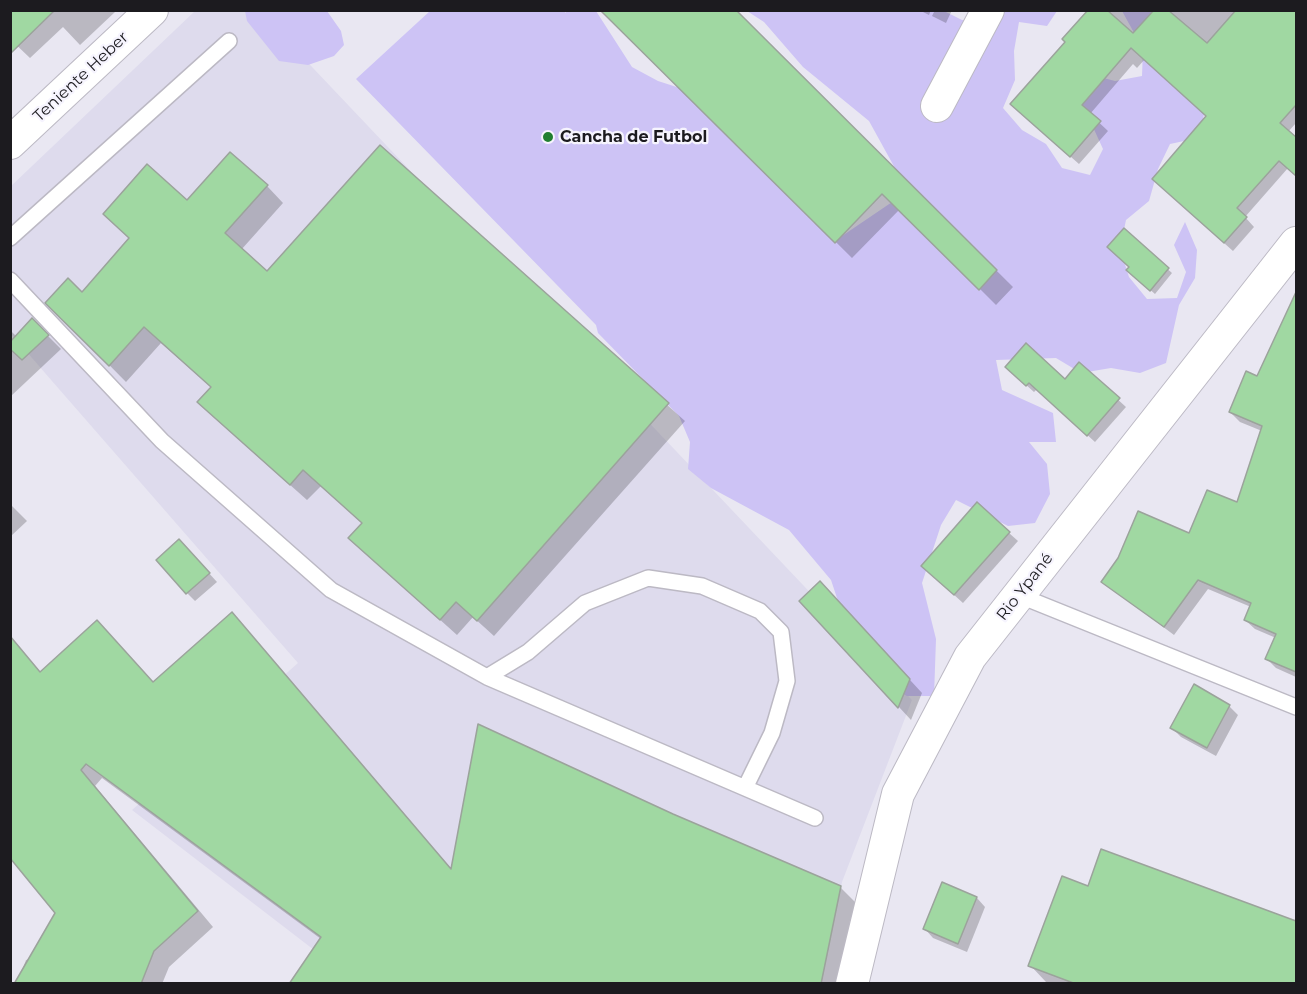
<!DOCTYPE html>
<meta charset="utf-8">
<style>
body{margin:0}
#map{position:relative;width:1307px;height:994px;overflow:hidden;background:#e9e7f2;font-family:Montserrat,sans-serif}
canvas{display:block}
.frame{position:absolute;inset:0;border:12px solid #1c1b1f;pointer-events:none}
</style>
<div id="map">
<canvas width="1307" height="994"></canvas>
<div class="frame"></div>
</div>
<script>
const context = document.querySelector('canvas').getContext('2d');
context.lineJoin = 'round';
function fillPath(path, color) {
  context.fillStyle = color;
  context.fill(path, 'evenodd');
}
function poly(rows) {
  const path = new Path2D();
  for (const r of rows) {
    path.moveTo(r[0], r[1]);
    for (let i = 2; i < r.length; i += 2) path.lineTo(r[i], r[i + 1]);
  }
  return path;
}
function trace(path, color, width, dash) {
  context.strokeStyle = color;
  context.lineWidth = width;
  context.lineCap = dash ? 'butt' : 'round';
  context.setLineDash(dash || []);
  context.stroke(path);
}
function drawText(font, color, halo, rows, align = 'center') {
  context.font = font + ' Montserrat,sans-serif';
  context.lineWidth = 4.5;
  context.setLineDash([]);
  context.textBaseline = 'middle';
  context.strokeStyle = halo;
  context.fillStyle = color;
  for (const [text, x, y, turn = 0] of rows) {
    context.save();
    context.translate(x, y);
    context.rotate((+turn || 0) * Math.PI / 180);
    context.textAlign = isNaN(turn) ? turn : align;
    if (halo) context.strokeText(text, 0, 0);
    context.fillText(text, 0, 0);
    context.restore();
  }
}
const built = poly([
 [195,11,259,11,912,700,842,882,821,983,357,983,132,810,298,663,11,334,10,187]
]);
const green = poly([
 [563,10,566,13,566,11,596,11,632,67,658,81,717,100,770,178,814,223,839,238,898,198,896,170,869,121,803,67,764,22,747,11,942,10,962,20,991,19,993,11,1057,11,1047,26,1019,22,1014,51,1015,80,1003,108,1022,130,1046,144,1062,168,1090,175,1103,149,1080,99,1085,73,1115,81,1142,76,1143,49,1122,11,1152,11,1171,35,1206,107,1198,138,1170,144,1158,169,1149,201,1126,220,1120,249,1129,277,1147,299,1177,298,1186,272,1174,245,1185,222,1197,250,1195,278,1179,305,1166,363,1140,373,1111,368,1081,373,1056,358,996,360,1002,390,1053,413,1056,442,1029,442,1047,464,1050,494,1035,523,1008,526,956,500,941,525,922,583,936,639,934,696,907,696,878,679,848,631,831,580,789,530,711,488,688,469,690,442,679,416,598,333,596,325,356,79,430,11],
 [245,11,327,11,341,31,344,45,334,56,308,65,279,61,247,21]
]);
const shadow = poly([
 [10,10,114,10,115,12,80,45,63,27,30,58,10,39],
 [602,10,734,10,1013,287,996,305,900,209,852,258],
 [919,10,931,10,929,15],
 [935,10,952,10,946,23,932,16],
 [1089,10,1296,10,1296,123,1288,132,1296,139,1296,175,1288,168,1245,217,1254,227,1233,251,1162,188,1208,116,1145,59,1137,68,1133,64,1090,114,1108,131,1079,164,1021,113],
 [380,147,685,421,494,636,473,617,457,635,367,554,363,524,321,486,307,500,216,419,199,402,212,388,161,343,126,382,48,303,82,294,187,202,267,186,283,203,241,250,267,273],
 [1124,230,1172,273,1155,294,1132,274],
 [1296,295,1296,677,1276,668,1267,659,1276,638,1255,629,1245,620,1251,607,1208,589,1174,635,1103,582,1189,535,1238,504,1262,431,1240,422,1230,412,1258,377],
 [32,320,61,349,10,397,10,330,17,337],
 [1080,365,1126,407,1095,442,1037,389,1034,392,1015,375,1065,381],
 [10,504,27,521,10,537],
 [1009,533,1018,541,963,603,932,575],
 [188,550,217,582,195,601,187,593],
 [833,596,922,693,911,720,801,601],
 [231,614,452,870,673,815,840,887,856,903,839,984,291,984,321,939,102,778,95,786,213,927,169,967,162,984,17,984,26,960,83,945,10,638,41,673,154,684],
 [1229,706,1238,715,1216,756,1181,737,1172,728],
 [1102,851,1296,922,1296,984,1046,982,1030,965,1089,888],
 [977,898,985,907,967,952,933,938,925,929]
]);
const building = poly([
 [10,10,55,10,10,54,10,10],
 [600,10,736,10,997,270,979,290,882,194,835,243,600,10],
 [1088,10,1107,10,1133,33,1154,10,1168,10,1207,43,1236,10,1296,10,1296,105,1280,123,1296,137,1296,176,1279,161,1237,208,1247,217,1224,243,1152,179,1206,116,1131,48,1082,105,1101,121,1070,157,1010,104,1065,42,1062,39,1088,10],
 [380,145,669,403,477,621,456,602,440,620,348,538,362,523,303,470,290,485,197,402,211,387,144,327,109,366,45,303,68,278,82,292,129,238,103,214,147,164,187,200,230,152,268,185,225,233,267,271,380,145],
 [1124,228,1169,268,1150,291,1126,270,1129,267,1107,247,1124,228],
 [1296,292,1296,672,1265,659,1276,634,1244,620,1251,603,1198,580,1164,627,1101,582,1118,558,1138,511,1189,533,1207,490,1237,502,1262,426,1229,412,1246,371,1257,376,1296,292],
 [32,318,49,335,22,360,10,349,10,342,32,318],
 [1026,343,1065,379,1079,362,1120,398,1087,436,1029,383,1026,386,1005,367,1026,343],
 [977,502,1010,532,954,595,921,566,977,502],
 [179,539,210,573,186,594,156,560,179,539],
 [820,581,910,679,898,708,799,601,820,581],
 [232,612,451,869,478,724,673,814,841,886,821,984,289,984,321,937,86,764,81,770,198,911,154,951,141,984,14,984,55,913,10,858,10,636,40,672,97,620,153,682,232,612],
 [1194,684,1230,705,1207,748,1170,728,1194,684],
 [1101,849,1296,921,1296,984,1076,984,1028,966,1062,876,1088,886,1101,849],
 [942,882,977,897,958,944,923,929,942,882]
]);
const lane = poly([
 [10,238,229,41],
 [10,280,162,441,331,590,487,677,815,818],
 [1018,595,1296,707],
 [487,677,528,652,585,603,648,578,702,586,760,611,781,632,787,681,772,733,745,788]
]);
const street = poly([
 [937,106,988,10],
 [10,143,152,10],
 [852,984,898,794,970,657,1296,243]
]);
const markers = [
 [548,137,6,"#217f30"]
];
const streetNames = [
 ["Teniente Heber",81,77,-43],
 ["Rio Ypané",1025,587,-52]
];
const poiNames = [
 ["Cancha de Futbol",560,137]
];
fillPath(built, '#dedbed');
fillPath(green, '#cdc3f5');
fillPath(shadow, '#0003');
fillPath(building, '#a0d8a2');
trace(building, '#9ba39b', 1.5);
trace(lane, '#bcb9c4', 18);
trace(street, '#bcb9c4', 34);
trace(lane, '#fff', 15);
trace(street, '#fff', 32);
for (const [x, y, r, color] of markers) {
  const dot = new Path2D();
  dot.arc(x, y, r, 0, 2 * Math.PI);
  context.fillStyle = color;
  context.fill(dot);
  trace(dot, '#f6f4fe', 2);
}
drawText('16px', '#1c1b1f', '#f6f4fe', streetNames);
drawText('bold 16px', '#1c1b1f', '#f6f4fe', poiNames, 'left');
</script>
